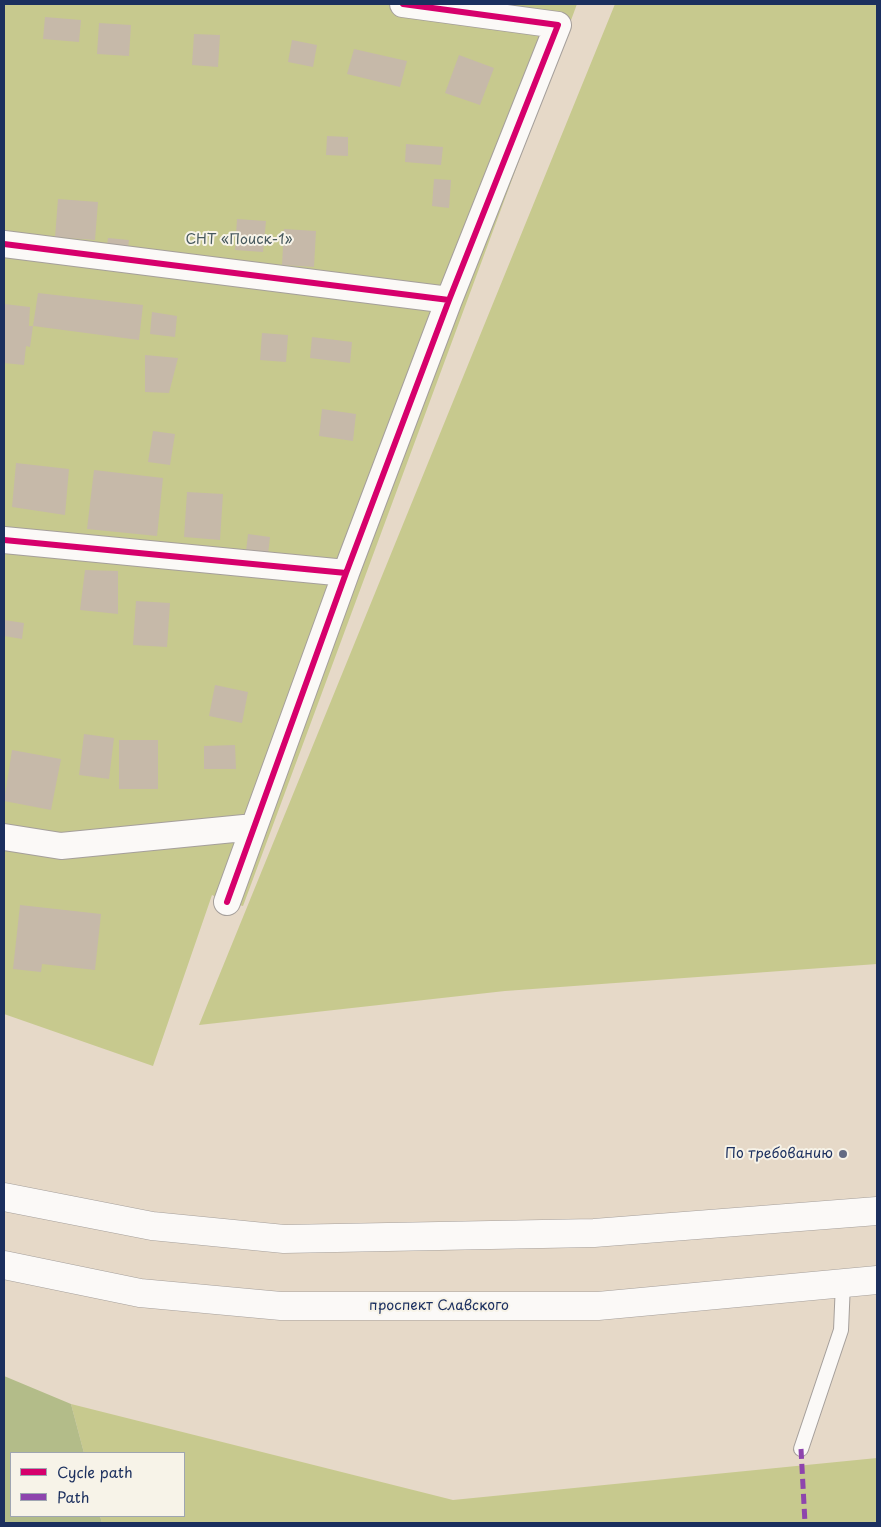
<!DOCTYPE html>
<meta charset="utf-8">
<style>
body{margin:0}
#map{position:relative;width:881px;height:1527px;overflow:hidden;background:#e6d9c8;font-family:"Playpen Sans",sans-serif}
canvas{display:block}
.frame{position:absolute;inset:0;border:5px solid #1b2f5e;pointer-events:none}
.legend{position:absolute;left:10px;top:1452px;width:175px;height:65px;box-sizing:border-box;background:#f7f3e8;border:1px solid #9fa5b1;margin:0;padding:6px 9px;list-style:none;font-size:15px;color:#1b2f5e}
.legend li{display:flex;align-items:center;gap:10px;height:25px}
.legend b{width:25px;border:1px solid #9fa5b1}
</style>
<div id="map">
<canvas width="881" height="1527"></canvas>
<div class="frame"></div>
<ul class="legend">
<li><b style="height:6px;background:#d6006c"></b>Cycle path</li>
<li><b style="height:6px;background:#8e44ad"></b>Path</li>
</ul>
</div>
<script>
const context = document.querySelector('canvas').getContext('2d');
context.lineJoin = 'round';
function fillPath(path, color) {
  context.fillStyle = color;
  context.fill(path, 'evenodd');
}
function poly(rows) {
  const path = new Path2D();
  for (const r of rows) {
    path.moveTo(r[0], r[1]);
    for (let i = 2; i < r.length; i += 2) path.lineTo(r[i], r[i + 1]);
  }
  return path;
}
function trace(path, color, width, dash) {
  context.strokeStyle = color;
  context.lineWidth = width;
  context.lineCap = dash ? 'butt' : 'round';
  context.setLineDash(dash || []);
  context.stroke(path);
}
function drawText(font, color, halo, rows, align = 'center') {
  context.font = font + ' "Playpen Sans",sans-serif';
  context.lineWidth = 4;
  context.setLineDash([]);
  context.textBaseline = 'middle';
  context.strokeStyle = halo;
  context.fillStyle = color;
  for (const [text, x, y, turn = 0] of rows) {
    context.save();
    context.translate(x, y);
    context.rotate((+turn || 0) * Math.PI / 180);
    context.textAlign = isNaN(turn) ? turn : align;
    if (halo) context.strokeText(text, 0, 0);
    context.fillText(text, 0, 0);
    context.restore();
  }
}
const green = poly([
 [4,4,577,4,243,906,227,902,212,895,153,1066,4,1014],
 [615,4,877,4,877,964,505,991,199,1025],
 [71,1404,453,1500,877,1458,877,1523,102,1523,100,1516,184,1516,184,1453,84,1453]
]);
const forest = poly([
 [4,1376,71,1404,84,1453,11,1453,11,1516,100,1516,102,1523,4,1523]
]);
const building = poly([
 [45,17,81,20,79,42,43,39],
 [99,23,131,25,129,56,97,54],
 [194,34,220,35,218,67,192,65],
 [292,40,317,45,313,67,288,62],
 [354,49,407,61,400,87,347,74],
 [459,55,494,68,480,105,445,93],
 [327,136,348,137,348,156,326,155],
 [406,144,443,147,441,165,405,162],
 [434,179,451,180,449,208,432,206],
 [58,199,98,202,95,240,55,237],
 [237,219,266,221,263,252,235,250],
 [284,229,316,231,314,267,282,265],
 [108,238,129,240,126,262,105,259],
 [38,293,143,305,139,340,33,326],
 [4,304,30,307,29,326,33,326,30,347,26,346,24,365,4,363],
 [152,312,177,316,175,337,150,334],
 [262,333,288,335,286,362,260,360],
 [312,337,352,342,350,363,310,358],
 [145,355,178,358,169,393,145,392],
 [322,409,356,414,353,441,319,436],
 [153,431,175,434,170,465,148,462],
 [16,463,69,469,65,515,12,507],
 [94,470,163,478,157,536,87,529],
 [187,492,223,494,220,540,184,537],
 [248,534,270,537,267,563,245,560],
 [85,570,118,571,118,614,80,610],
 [136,601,170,603,167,647,133,645],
 [4,620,24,623,22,639,4,636],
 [215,685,248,692,242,723,209,716],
 [84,734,114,738,109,779,79,775],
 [119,740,158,740,158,789,119,789],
 [235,745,236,769,204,769,204,746],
 [12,750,61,759,51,810,4,801],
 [20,905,101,914,95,970,42,964,41,972,13,969]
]);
const service = poly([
 [801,1449,841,1330,843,1283]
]);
const minor = poly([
 [4,244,449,300],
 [4,540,346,573,227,902],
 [346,573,449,300,558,25,403,4],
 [4,837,61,846,254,827]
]);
const secondary = poly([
 [4,1197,152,1226,284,1239,594,1233,877,1211],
 [4,1265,140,1293,281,1306,598,1306,877,1280]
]);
const quiet = poly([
 [801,1449,805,1523]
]);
const cycleway = poly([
 [4,244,449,300],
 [4,540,346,573,227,902],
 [346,573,449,300,558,25,403,4]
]);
const markers = [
 [843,1154,5,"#626a83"]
];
const parkNames = [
 ["СНТ «Поиск-1»",239,240]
];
const poiNames = [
 ["По требованию",833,1154]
];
const streetNames = [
 ["проспект Славского",439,1306]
];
fillPath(green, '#c7c98e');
fillPath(forest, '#b3bc89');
fillPath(building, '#c6b9a9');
trace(service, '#a59f9b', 16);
trace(minor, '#a59f9b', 28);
trace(secondary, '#a59f9b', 29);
trace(service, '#fbf9f7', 14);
trace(minor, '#fbf9f7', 26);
trace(secondary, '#fbf9f7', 28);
trace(quiet, '#8e44ad', 5, [10, 5]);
trace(cycleway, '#d6006c', 6);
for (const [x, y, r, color] of markers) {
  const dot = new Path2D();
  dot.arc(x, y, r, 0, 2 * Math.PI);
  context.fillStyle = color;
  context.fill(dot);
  trace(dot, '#f7f3e8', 2);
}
drawText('14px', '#47595e', '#f7f3e8', parkNames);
drawText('14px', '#1b2f5e', '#f7f3e8', poiNames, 'right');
drawText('14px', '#1b2f5e', '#f7f3e8', streetNames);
</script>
